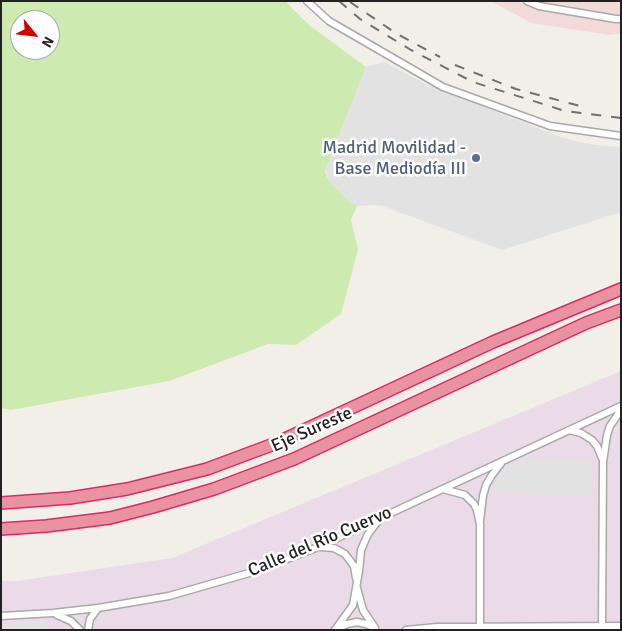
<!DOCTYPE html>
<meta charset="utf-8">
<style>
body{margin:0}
#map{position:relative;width:622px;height:631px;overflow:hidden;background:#f2efe9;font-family:Signika,sans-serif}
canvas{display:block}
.frame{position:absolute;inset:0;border:2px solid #222;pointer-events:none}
.north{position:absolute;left:10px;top:10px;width:50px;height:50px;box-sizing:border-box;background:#fff;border:1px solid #a7a7a7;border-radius:50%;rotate:119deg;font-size:14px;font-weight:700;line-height:20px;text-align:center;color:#222}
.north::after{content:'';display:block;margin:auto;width:18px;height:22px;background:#d40000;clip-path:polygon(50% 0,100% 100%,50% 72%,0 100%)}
</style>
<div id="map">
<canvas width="622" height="631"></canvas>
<div class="frame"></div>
<div class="north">N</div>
</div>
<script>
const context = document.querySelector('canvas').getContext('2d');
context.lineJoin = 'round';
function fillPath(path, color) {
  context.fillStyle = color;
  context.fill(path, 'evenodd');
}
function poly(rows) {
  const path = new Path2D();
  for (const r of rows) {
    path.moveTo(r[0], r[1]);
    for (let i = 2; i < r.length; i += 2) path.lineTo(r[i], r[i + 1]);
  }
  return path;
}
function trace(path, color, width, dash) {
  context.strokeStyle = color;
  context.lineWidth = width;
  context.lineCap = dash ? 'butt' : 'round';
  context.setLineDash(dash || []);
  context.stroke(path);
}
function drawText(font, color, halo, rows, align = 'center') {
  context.font = font + ' Signika,sans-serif';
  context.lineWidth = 5;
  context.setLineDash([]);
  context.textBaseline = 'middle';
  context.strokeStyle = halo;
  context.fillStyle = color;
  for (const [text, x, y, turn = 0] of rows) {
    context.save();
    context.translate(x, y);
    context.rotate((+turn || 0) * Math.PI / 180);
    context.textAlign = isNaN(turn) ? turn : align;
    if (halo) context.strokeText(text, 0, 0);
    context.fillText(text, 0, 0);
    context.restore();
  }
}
const commercial = poly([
 [491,1,621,1,621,33,610,35,531,23]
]);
const industrial = poly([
 [621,371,621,630,1,630,1,581,17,581,172,558]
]);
const grass = poly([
 [1,1,285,1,309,25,366,67,325,171,329,181,352,204,357,206,351,220,358,250,341,314,296,345,268,344,169,381,11,410,1,408],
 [20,20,50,20,50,50,20,50]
]);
const parking = poly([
 [385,62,426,84,563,138,594,145,621,147,621,212,502,250,383,206,376,205,357,206,352,204,329,181,326,169,366,67],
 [592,459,592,495,489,494,492,486,502,471,510,465,520,465,520,460],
 [44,621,51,630,1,630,2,624,6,628,12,623]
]);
const street = poly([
 [307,1,329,21,443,87,550,126,621,136],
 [527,1,539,6,616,19,621,19],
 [569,430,581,433,592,440,597,446,602,458],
 [443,489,465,495,474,504,477,510,480,524,480,627],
 [480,521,483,496,486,485,492,475,502,462],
 [321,547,334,548,345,554,354,566,356,578],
 [357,588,363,610,375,628],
 [57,615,71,621,80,630],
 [1,616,53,613,98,608,169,596,256,571,318,547,621,406],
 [337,629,347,624,357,622,366,624,375,628],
 [88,630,90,619,98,608],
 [335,630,353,605,359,571,361,550,368,534,379,520],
 [406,630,437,627,621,626],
 [602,630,603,462,607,435,610,426,621,410]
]);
const highway = poly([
 [1,503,70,498,127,489,207,469,274,444,493,342,621,289],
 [1,529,46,526,110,518,153,507,214,489,294,459,586,323,621,310]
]);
const rail = poly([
 [339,1,360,19,411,50,473,82,565,111,621,118],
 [350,2,397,34,440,57],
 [455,65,516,89,584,107]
]);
const markers = [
 [476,158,5,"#5c6f8a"]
];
const serviceNames = [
 ["Madrid Movilidad -",466,148],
 ["Base Mediodía III",466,169]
];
const streetNames = [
 ["Eje Sureste",312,430,-24],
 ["Calle del Río Cuervo",320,542,-23]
];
fillPath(commercial, '#f2dad9');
fillPath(industrial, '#ebdbe8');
fillPath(grass, '#cdebb0');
fillPath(parking, '#e2e2e2');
trace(street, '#a9a9a9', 9);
trace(highway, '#dc2a67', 14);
trace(street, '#fff', 6);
trace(highway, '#e892a2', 11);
trace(rail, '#707070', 2, [10, 10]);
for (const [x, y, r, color] of markers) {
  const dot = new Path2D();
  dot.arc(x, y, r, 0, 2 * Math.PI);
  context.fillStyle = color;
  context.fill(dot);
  trace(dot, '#fff', 2);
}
drawText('18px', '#4e5e75', '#fff', serviceNames, 'right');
drawText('18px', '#222', '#fff', streetNames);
</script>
